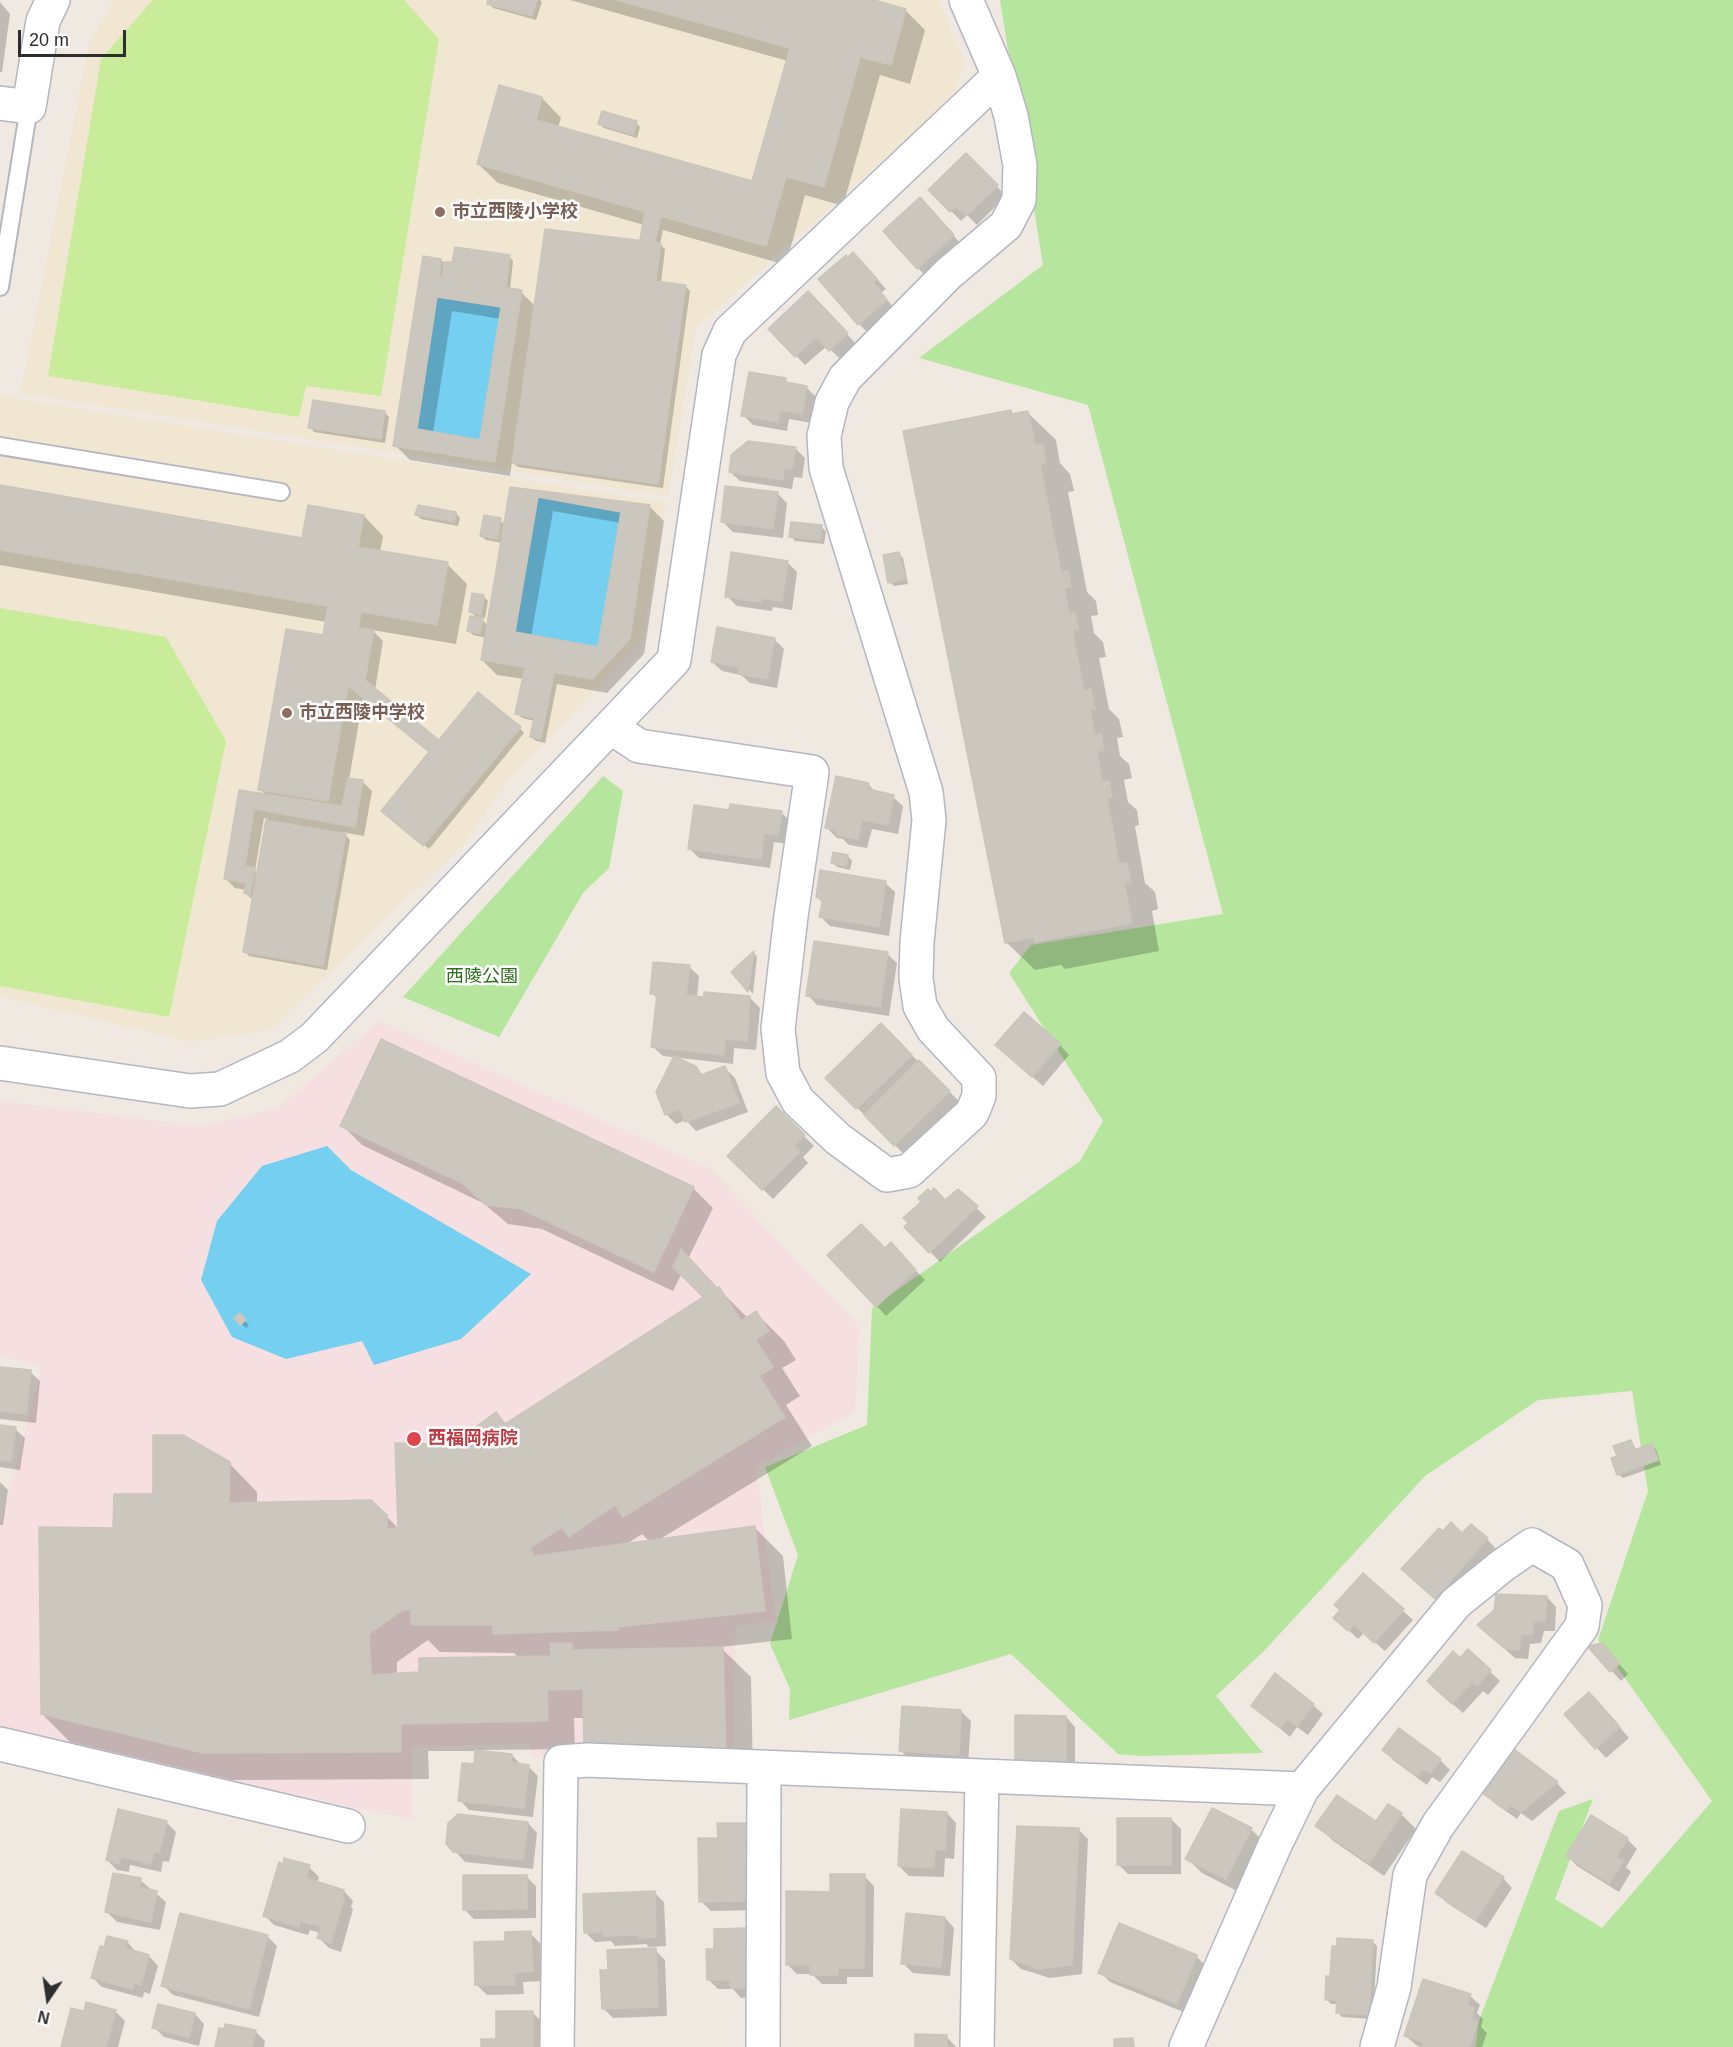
<!DOCTYPE html>
<meta charset="utf-8">
<style>
body{margin:0}
#map{position:relative;width:1733px;height:2047px;overflow:hidden;background:#efe9e1;font-family:Arial,sans-serif}
canvas{display:block}
.north{position:absolute;left:18px;top:1969px;width:60px;height:60px;-webkit-text-stroke:4px #fff;paint-order:stroke;rotate:193deg;font-size:16px;font-weight:700;line-height:24px;text-align:center;color:#2e2e2e}
.north::after{content:'';display:block;margin:auto;width:21px;height:27px;background:#2e2e2e;clip-path:polygon(50% 0,100% 100%,50% 72%,0 100%)}
.scale{position:absolute;left:18px;top:30px;width:108px;height:27px;box-sizing:border-box;border:3px solid #2e2e2e;border-top:0;padding-left:8px;font-size:18px;line-height:21px;white-space:nowrap;color:#2e2e2e;-webkit-text-stroke:4px #fff;paint-order:stroke}
</style>
<div id="map">
<canvas width="1733" height="2047"></canvas>
<div class="north">N</div>
<div class="scale">20 m</div>
</div>
<script>
const context = document.querySelector('canvas').getContext('2d');
context.lineJoin = 'round';
function fillPath(path, color) {
  context.fillStyle = color;
  context.fill(path, 'evenodd');
}
function poly(rows) {
  const path = new Path2D();
  for (const r of rows) {
    path.moveTo(r[0], r[1]);
    for (let i = 2; i < r.length; i += 2) path.lineTo(r[i], r[i + 1]);
  }
  return path;
}
function trace(path, color, width, dash) {
  context.strokeStyle = color;
  context.lineWidth = width;
  context.lineCap = dash ? 'butt' : 'round';
  context.setLineDash(dash || []);
  context.stroke(path);
}
function drawText(font, color, halo, rows, align = 'center') {
  context.font = font + ' Arial,"Noto Sans JP",sans-serif';
  context.lineWidth = 5;
  context.setLineDash([]);
  context.textBaseline = 'middle';
  context.strokeStyle = halo;
  context.fillStyle = color;
  for (const [text, x, y, turn = 0] of rows) {
    context.save();
    context.translate(x, y);
    context.rotate((+turn || 0) * Math.PI / 180);
    context.textAlign = isNaN(turn) ? turn : align;
    if (halo) context.strokeText(text, 0, 0);
    context.fillText(text, 0, 0);
    context.restore();
  }
}
const education = poly([
 [114,0,939,0,964,63,954,96,696,328,668,496,21,393,89,44],
 [0,394,12,398,666,503,643,639,504,786,464,844,270,1030,191,1042,0,996]
]);
const medical = poly([
 [379,1021,711,1169,860,1328,855,1411,756,1467,776,1621,736,1626,733,1758,531,1756,529,1744,412,1747,412,1819,0,1734,0,1526,42,1366,0,1356,0,1101,197,1126,277,1109]
]);
const green = poly([
 [1000,0,1733,0,1733,2047,1476,2047,1478,2023,1559,1811,1593,1799,1555,1899,1602,1928,1712,1801,1598,1640,1648,1491,1632,1391,1538,1400,1425,1476,1265,1650,1216,1696,1263,1753,1142,1756,1118,1754,1011,1654,789,1720,790,1689,770,1644,798,1555,765,1467,867,1425,872,1308,1080,1161,1103,1121,1009,973,1031,945,1223,914,1088,405,919,358,1043,265],
 [603,776,623,791,609,868,583,893,499,1037,403,997]
]);
const pitch = poly([
 [153,0,404,0,439,39,381,396,306,386,299,417,48,376,101,59],
 [0,608,166,637,226,741,169,1017,0,986]
]);
const water = poly([
 [437,297,501,307,480,440,417,429],
 [538,497,621,512,598,647,515,632],
 [327,1146,351,1170,531,1274,461,1339,374,1365,362,1341,286,1359,232,1337,201,1280,217,1221,262,1166]
]);
const shadow = poly([
 [490,0,540,0,542,2,536,20,493,8,489,4],
 [570,0,868,0,906,11,925,30,910,84,880,75,843,206,805,195,786,265,663,230,660,244,665,249,661,283,685,286,690,291,663,488,518,467,512,462,510,476,410,460,395,445,441,260,444,263,509,256,513,261,510,290,521,292,535,306,641,242,644,225,498,183,478,164,542,98,561,118,558,128,753,183,788,61],
 [452,311,501,319,482,441,433,433],
 [0,2,10,14,2,72,0,72],
 [636,123,640,127,637,138,604,128,599,124],
 [966,155,1006,196,977,225,967,215,961,221,930,190],
 [929,209,963,246,927,278,885,231],
 [863,263,886,289,881,293,896,310,869,334,859,324],
 [818,303,856,344,840,359,827,346,805,365,770,329],
 [785,379,790,384,806,387,816,397,811,423,789,419,787,431,753,425,743,415],
 [314,401,385,413,389,417,385,443,314,432,310,427],
 [1010,411,1014,415,1027,412,1056,440,1060,463,1070,474,1074,491,1068,492,1087,592,1096,601,1098,615,1091,616,1094,633,1103,642,1106,657,1099,658,1109,709,1119,719,1123,737,1117,738,1120,756,1129,764,1132,778,1124,780,1128,802,1137,810,1139,825,1135,826,1145,883,1155,892,1158,909,1152,911,1159,951,1065,969,1061,965,1035,970,1006,942],
 [795,448,805,458,802,478,794,477,792,489,740,481,730,472],
 [0,487,304,540,364,516,383,536,380,553,447,564,467,584,456,644,372,630,383,641,375,690,439,742,520,728,524,733,429,849,388,815,430,753,363,698,349,780,362,781,372,791,364,836,342,832,350,840,327,970,249,956,245,952,254,901,245,893,246,890,235,888,225,878,240,792,267,796,260,789,324,637,326,622,0,565],
 [264,818,268,819,258,873,255,870],
 [512,488,649,506,664,521,644,654,607,693,557,684,545,743,536,741,531,737,535,721,522,718,517,714,524,679,497,675,482,660,486,638,473,635,469,631,478,619,471,612,483,596,488,601,485,618,480,617,488,626,502,543,486,540,481,536,500,520,505,525],
 [553,511,621,523,599,648,531,637],
 [777,493,787,503,783,538,733,532,723,522],
 [419,507,456,513,460,518,458,526,421,519,417,515],
 [821,527,826,531,824,544,795,541,791,536],
 [899,554,903,558,908,584,894,586,890,582],
 [787,562,797,572,792,610,773,607,772,611,737,606,727,596],
 [774,639,784,649,777,688,750,683,741,675,722,671,712,662],
 [868,784,877,793,893,797,903,806,898,834,872,829,867,848,849,845,843,839,837,838,827,828],
 [731,812,781,812,791,822,788,844,774,842,770,868,699,858,690,849],
 [848,856,852,861,850,870,837,867,833,863],
 [885,883,895,892,889,936,830,926,821,917,823,903,817,897],
 [754,953,757,957,753,994,733,972],
 [887,954,897,963,889,1016,817,1005,808,995],
 [689,967,699,976,697,998,750,998,760,1008,756,1050,734,1048,733,1064,663,1056,653,1047,658,999,652,993],
 [881,1025,959,1101,905,1155,827,1078],
 [1060,1045,1069,1055,1043,1086,1007,1055],
 [696,1068,704,1076,725,1068,735,1078,748,1112,696,1131,686,1120,676,1124,666,1114],
 [776,1108,814,1146,803,1157,808,1163,773,1199,729,1156],
 [342,1125,693,1188,713,1208,688,1259,747,1317,756,1313,784,1341,796,1360,782,1368,800,1396,786,1405,812,1446,657,1541,755,1528,783,1556,792,1639,720,1647,751,1677,753,1776,614,1779,586,1751,585,1718,574,1718,575,1749,483,1750,483,1753,512,1755,521,1765,528,1766,538,1776,533,1817,469,1810,460,1800,476,1766,477,1751,428,1751,429,1779,232,1780,70,1742,42,1714,115,1529,154,1496,229,1463,257,1492,257,1504,386,1516,399,1529,478,1446,496,1414,507,1425,706,1297,682,1273,673,1291,542,1229,508,1224,483,1203,362,1145],
 [642,1534,650,1542,625,1545],
 [428,1640,440,1652,514,1653,519,1658,420,1674,397,1675,397,1662],
 [958,1191,986,1217,940,1262,906,1227],
 [900,1254,925,1280,886,1316,829,1255],
 [239,1315,249,1325,246,1328,236,1318],
 [0,1368,30,1372,40,1381,36,1423,0,1419],
 [0,1426,15,1429,25,1438,20,1470,0,1467],
 [1631,1441,1637,1451,1651,1445,1656,1449,1661,1465,1623,1478,1618,1474,1619,1457],
 [0,1482,8,1490,3,1525,0,1525],
 [1443,1533,1487,1539,1496,1549,1446,1608,1413,1579],
 [1363,1575,1413,1620,1385,1651,1364,1633,1358,1639,1345,1627],
 [1547,1597,1556,1607,1555,1631,1544,1631,1541,1643,1530,1644,1528,1659,1515,1658,1489,1635],
 [1602,1645,1628,1674,1621,1681,1590,1647],
 [1468,1651,1500,1681,1488,1695,1483,1691,1463,1713,1438,1691],
 [1599,1703,1629,1738,1606,1758,1566,1714],
 [1253,1705,1313,1705,1323,1714,1308,1735,1297,1727,1290,1737],
 [961,1711,971,1721,968,1764,910,1760,901,1751],
 [1066,1717,1075,1727,1075,1776,1026,1776],
 [1400,1730,1440,1760,1450,1770,1440,1782,1432,1777,1427,1785,1393,1760,1384,1750],
 [1515,1751,1557,1783,1566,1793,1532,1821,1521,1813,1517,1819,1493,1802,1484,1793],
 [1388,1806,1401,1814,1416,1829,1384,1876,1332,1840,1317,1825,1376,1823],
 [947,1813,956,1823,954,1859,945,1858,944,1877,909,1876,899,1866],
 [1171,1819,1181,1829,1181,1874,1128,1874,1118,1864],
 [166,1822,176,1832,169,1862,163,1861,161,1872,130,1865,129,1872,117,1870,107,1860],
 [528,1823,537,1833,533,1869,465,1862,455,1851],
 [1078,1829,1088,1839,1082,1974,1050,1978,1021,1969,1011,1959],
 [1251,1829,1266,1844,1241,1893,1202,1873,1187,1858],
 [1627,1839,1637,1849,1626,1867,1631,1872,1619,1892,1577,1866,1568,1856],
 [699,1840,762,1910,711,1911,701,1901],
 [309,1867,319,1877,317,1883,344,1891,353,1901,351,1907,353,1909,341,1952,329,1948,319,1938,320,1933,310,1930,308,1935,274,1925,264,1915],
 [526,1876,536,1886,536,1918,474,1919,464,1909],
 [864,1876,874,1886,873,1977,847,1977,847,1984,822,1984,812,1974,797,1974,787,1964,831,1893],
 [1503,1878,1512,1888,1486,1928,1447,1903,1437,1893],
 [140,1880,166,1902,160,1930,117,1922,107,1912],
 [654,1892,664,1902,666,1946,649,1947,646,1944,615,1946,611,1941,595,1942,585,1932],
 [945,1918,954,1928,950,1976,913,1973,903,1963],
 [530,1933,540,1943,542,1981,523,1982,524,1994,487,1995,477,1985,507,1942],
 [267,1936,277,1946,259,2017,173,1995,163,1985],
 [1372,1941,1377,1946,1373,2019,1342,2017,1338,2013,1338,2004,1331,2004,1326,1999,1331,1978],
 [127,1942,137,1953,149,1956,158,1966,150,1994,144,1992,143,1998,102,1987,92,1977,105,1949],
 [655,1950,665,1960,667,2016,613,2018,603,2008,610,1971],
 [716,1950,758,1997,741,1998,733,1989,718,1989,708,1979],
 [1196,1956,1206,1966,1186,2013,1110,1982,1100,1972],
 [1470,1996,1480,2005,1477,2013,1483,2019,1481,2027,1487,2033,1482,2047,1421,2047,1416,2045,1406,2036],
 [115,2011,125,2021,118,2047,63,2047,85,2012],
 [532,2012,542,2022,542,2047,483,2047,497,2040],
 [195,2014,204,2024,199,2046,164,2037,154,2027],
 [255,2031,265,2041,264,2047,216,2047],
 [946,2036,956,2047,916,2047]
]);
const building = poly([
 [488,0,537,0,532,16,487,4,488,0],
 [617,0,874,0,906,9,891,65,860,57,824,187,786,177,766,246,477,164,499,85,542,97,536,120,752,181,790,48,617,0],
 [602,111,637,121,633,135,598,124,602,111],
 [966,153,998,185,966,216,956,206,950,212,928,190,966,153],
 [920,197,954,235,917,269,883,231,920,197],
 [645,212,661,216,655,242,640,240,645,212],
 [545,229,661,243,656,281,686,285,658,484,512,463,545,229],
 [455,247,510,255,506,286,442,277,444,262,452,262,455,247],
 [853,252,877,279,873,282,887,300,858,325,818,279,846,255,848,257,853,252],
 [423,256,441,259,439,277,420,274,423,256],
 [420,274,522,290,495,462,393,446,420,274],
 [437,297,501,307,480,440,417,429,437,297],
 [808,291,848,333,829,351,816,337,795,357,768,329,808,291],
 [749,372,786,378,785,382,807,386,802,414,780,410,778,422,741,416,749,372],
 [313,400,385,411,381,439,308,428,313,400],
 [1011,410,1011,414,1028,411,1035,445,1043,444,1046,463,1040,464,1061,572,1068,571,1071,587,1064,588,1069,614,1075,612,1078,629,1072,630,1084,691,1091,689,1095,709,1090,710,1095,736,1101,734,1104,750,1097,752,1102,782,1109,781,1112,797,1107,798,1119,864,1127,863,1131,882,1124,883,1132,923,1035,942,1034,937,1005,943,903,431,1011,410],
 [748,441,796,447,792,469,784,468,783,480,729,472,731,455,748,441],
 [0,485,302,538,308,505,364,515,358,547,448,562,437,625,0,550,0,485],
 [725,486,778,492,773,529,721,522,725,486],
 [510,487,650,505,630,639,592,679,481,660,510,487],
 [538,497,621,512,598,647,515,632,538,497],
 [418,505,456,512,454,522,415,515,418,505],
 [484,515,501,518,498,539,480,536,484,515],
 [791,522,822,525,820,540,789,537,791,522],
 [731,552,788,561,782,601,763,598,762,602,725,597,731,552],
 [899,552,905,579,888,583,883,555,899,552],
 [472,593,484,595,481,615,469,612,472,593],
 [328,606,361,612,328,801,258,790,286,629,323,635,328,606],
 [470,616,483,618,480,634,467,631,470,616],
 [717,627,775,638,767,679,738,674,739,667,711,662,717,627],
 [358,628,374,630,365,680,439,740,429,752,348,686,358,628],
 [525,667,554,673,541,739,530,737,534,718,515,714,525,667],
 [478,692,521,727,423,846,381,811,478,692],
 [836,776,869,783,868,789,894,795,888,825,862,820,858,839,837,835,837,831,825,828,836,776],
 [348,778,363,780,355,827,254,809,245,866,255,868,250,895,244,893,246,883,224,879,239,790,342,806,348,778],
 [730,804,782,811,778,835,764,833,761,859,688,849,694,805,729,810,730,804],
 [266,820,346,834,323,966,243,952,266,820],
 [833,852,848,855,846,866,831,863,833,852],
 [820,870,886,881,879,927,819,917,823,899,816,897,820,870],
 [814,941,888,952,880,1007,806,996,814,941],
 [754,951,748,992,731,972,754,951],
 [653,962,690,965,686,995,704,997,704,992,750,996,747,1041,725,1039,724,1055,651,1047,657,994,650,994,653,962],
 [1024,1012,1061,1044,1032,1077,995,1045,1024,1012],
 [881,1023,912,1055,856,1109,825,1078,881,1023],
 [381,1039,694,1187,654,1272,521,1209,486,1205,462,1183,340,1126,381,1039],
 [674,1056,697,1067,701,1075,725,1066,739,1103,685,1122,680,1109,665,1115,656,1092,674,1056],
 [919,1060,950,1091,894,1146,864,1115,919,1060],
 [776,1106,805,1135,794,1146,800,1152,762,1190,727,1156,776,1106],
 [934,1188,945,1200,958,1189,978,1206,929,1253,904,1227,908,1223,903,1218,921,1202,918,1198,928,1189,931,1192,934,1188],
 [861,1224,885,1248,891,1242,916,1270,876,1307,827,1255,861,1224],
 [681,1249,717,1288,703,1297,673,1267,681,1249],
 [719,1287,741,1321,756,1311,769,1331,756,1340,773,1367,759,1376,785,1417,623,1517,615,1505,569,1537,562,1527,530,1548,489,1488,498,1479,466,1434,496,1412,505,1424,719,1287],
 [240,1313,246,1320,240,1325,234,1318,240,1313],
 [0,1367,31,1370,26,1414,0,1411,0,1367],
 [0,1425,16,1427,11,1461,0,1460,0,1425],
 [153,1435,183,1435,230,1462,229,1503,371,1500,387,1515,387,1529,398,1528,395,1443,475,1445,498,1479,489,1488,530,1548,534,1556,755,1526,765,1611,617,1627,618,1630,493,1634,493,1625,411,1625,411,1610,403,1610,369,1634,371,1675,419,1672,419,1658,551,1656,550,1643,572,1643,572,1650,723,1647,726,1749,584,1751,583,1689,547,1690,548,1721,401,1724,401,1752,203,1753,41,1714,39,1527,113,1528,114,1494,153,1494,153,1435],
 [1631,1440,1635,1450,1652,1443,1658,1460,1617,1475,1611,1458,1617,1456,1613,1446,1631,1440],
 [1451,1522,1462,1533,1471,1524,1488,1538,1435,1599,1401,1569,1439,1528,1443,1531,1451,1522],
 [1363,1573,1404,1609,1374,1643,1354,1624,1348,1631,1333,1618,1340,1610,1334,1605,1363,1573],
 [1496,1594,1547,1596,1545,1621,1534,1621,1532,1634,1521,1635,1519,1650,1504,1648,1477,1625,1494,1610,1496,1594],
 [1603,1643,1619,1664,1610,1672,1587,1646,1603,1643],
 [1468,1649,1491,1670,1477,1686,1472,1682,1452,1704,1427,1681,1453,1651,1460,1658,1468,1649],
 [1275,1673,1314,1704,1297,1726,1287,1719,1280,1728,1251,1706,1275,1673],
 [1589,1692,1620,1727,1595,1749,1564,1714,1589,1692],
 [902,1706,961,1710,959,1755,899,1751,902,1706],
 [1015,1715,1066,1716,1066,1767,1015,1767,1015,1715],
 [1399,1728,1441,1759,1430,1773,1422,1769,1417,1776,1382,1750,1399,1728],
 [1514,1749,1558,1782,1521,1812,1511,1805,1507,1810,1482,1793,1514,1749],
 [475,1750,512,1754,511,1762,529,1765,524,1808,458,1801,462,1763,474,1764,475,1750],
 [1337,1795,1376,1821,1388,1804,1402,1813,1369,1863,1315,1826,1337,1795],
 [1212,1808,1252,1828,1226,1879,1185,1859,1212,1808],
 [118,1809,167,1821,159,1853,154,1852,151,1864,121,1856,119,1864,106,1860,118,1809],
 [901,1809,947,1812,945,1850,935,1849,934,1868,898,1866,901,1809],
 [458,1814,528,1822,523,1860,453,1852,446,1844,448,1823,458,1814],
 [1591,1815,1628,1838,1616,1857,1623,1861,1609,1883,1566,1856,1591,1815],
 [1117,1818,1171,1818,1171,1865,1117,1865,1117,1818],
 [717,1823,752,1823,753,1901,699,1902,698,1838,718,1838,717,1823],
 [1017,1826,1079,1828,1072,1965,1039,1969,1010,1959,1017,1826],
 [1462,1851,1504,1877,1476,1920,1435,1893,1462,1851],
 [284,1858,310,1865,306,1878,344,1890,342,1898,344,1898,331,1943,317,1938,321,1927,300,1921,299,1927,263,1916,279,1862,283,1864,284,1858],
 [113,1873,141,1878,139,1887,157,1891,151,1922,105,1912,113,1873],
 [830,1874,865,1874,864,1968,838,1968,838,1975,810,1975,810,1965,786,1965,786,1891,830,1892,830,1874],
 [463,1875,527,1875,527,1909,463,1910,463,1875],
 [655,1891,656,1937,638,1938,638,1935,604,1936,603,1932,584,1933,583,1894,655,1891],
 [180,1913,268,1935,249,2009,161,1986,180,1913],
 [906,1913,945,1917,941,1967,901,1964,906,1913],
 [1119,1923,1197,1955,1177,2004,1098,1973,1119,1923],
 [748,1928,749,1988,730,1988,730,1980,707,1980,706,1949,714,1949,714,1929,748,1928],
 [531,1931,533,1971,514,1973,515,1985,475,1985,474,1942,505,1941,505,1932,531,1931],
 [107,1936,128,1941,125,1948,149,1955,141,1985,134,1983,133,1989,91,1978,100,1946,104,1947,107,1936],
 [1337,1938,1373,1940,1369,2015,1336,2013,1337,2000,1325,2000,1326,1976,1330,1976,1332,1946,1337,1946,1337,1938],
 [656,1948,658,2007,602,2009,600,1970,608,1970,607,1950,656,1948],
 [1423,1979,1471,1994,1467,2006,1474,2008,1471,2020,1478,2022,1470,2047,1422,2047,1423,2042,1404,2036,1423,1979],
 [86,2002,116,2010,106,2047,61,2047,71,2008,84,2011,86,2002],
 [158,2004,195,2013,189,2037,152,2028,158,2004],
 [496,2011,533,2011,533,2047,481,2047,481,2039,496,2039,496,2011],
 [225,2024,256,2030,252,2047,215,2047,219,2028,224,2029,225,2024],
 [915,2034,947,2035,947,2047,915,2047,915,2034],
 [1133,2038,1134,2047,1114,2047,1114,2039,1133,2038]
]);
const lane = poly([
 [0,287,29,107],
 [0,446,281,492]
]);
const street = poly([
 [612,728,639,746,812,772,791,916,778,1029,783,1073,798,1101,838,1139,887,1175,909,1171,972,1113,979,1096,979,1078,933,1029,920,1006,916,978,917,942,929,820,926,792,826,468,824,436,832,402,845,378,948,274,1006,225,1019,200,1020,165,1011,116,999,76],
 [0,1063,190,1091,220,1089,290,1056,315,1037,674,660,719,355,730,331,999,76,966,0],
 [0,1744,348,1826],
 [557,2047,561,1762,587,1760,1302,1789],
 [763,2047,764,1767],
 [977,2047,982,1776],
 [1186,2047,1274,1847,1302,1789,1456,1603,1503,1565,1532,1545,1567,1565,1585,1605,1582,1626,1438,1825,1410,1875,1394,1987,1377,2047]
]);
const secondary = poly([
 [0,103,29,107,43,21,53,0]
]);
const markers = [
 [440,212,6,"#8d6e63"],
 [287,713,6,"#8d6e63"],
 [414,1439,8,"#e0444e"]
];
const educationNames = [
 ["市立西陵小学校",452,212],
 ["市立西陵中学校",299,713]
];
const parkNames = [
 ["西陵公園",482,977]
];
const healthNames = [
 ["西福岡病院",428,1439]
];
fillPath(education, '#f0e6d1');
fillPath(medical, '#f5dfe0');
fillPath(green, '#b6e59e');
fillPath(pitch, '#c9ec9a');
fillPath(water, '#75cff0');
fillPath(shadow, '#0003');
fillPath(building, '#cbc7bf');
trace(building, '#cbc5ba', 1.5);
trace(lane, '#b4b7c1', 20);
trace(street, '#b4b7c1', 36);
trace(secondary, '#b4b7c1', 36);
trace(lane, '#fff', 16);
trace(street, '#fff', 33);
trace(secondary, '#fff', 33);
for (const [x, y, r, color] of markers) {
  const dot = new Path2D();
  dot.arc(x, y, r, 0, 2 * Math.PI);
  context.fillStyle = color;
  context.fill(dot);
  trace(dot, '#fff', 2);
}
drawText('bold 18px', '#785e54', '#fff', educationNames, 'left');
drawText('18px', '#2c6e1b', '#fff', parkNames);
drawText('bold 18px', '#be3a42', '#fff', healthNames, 'left');
</script>
